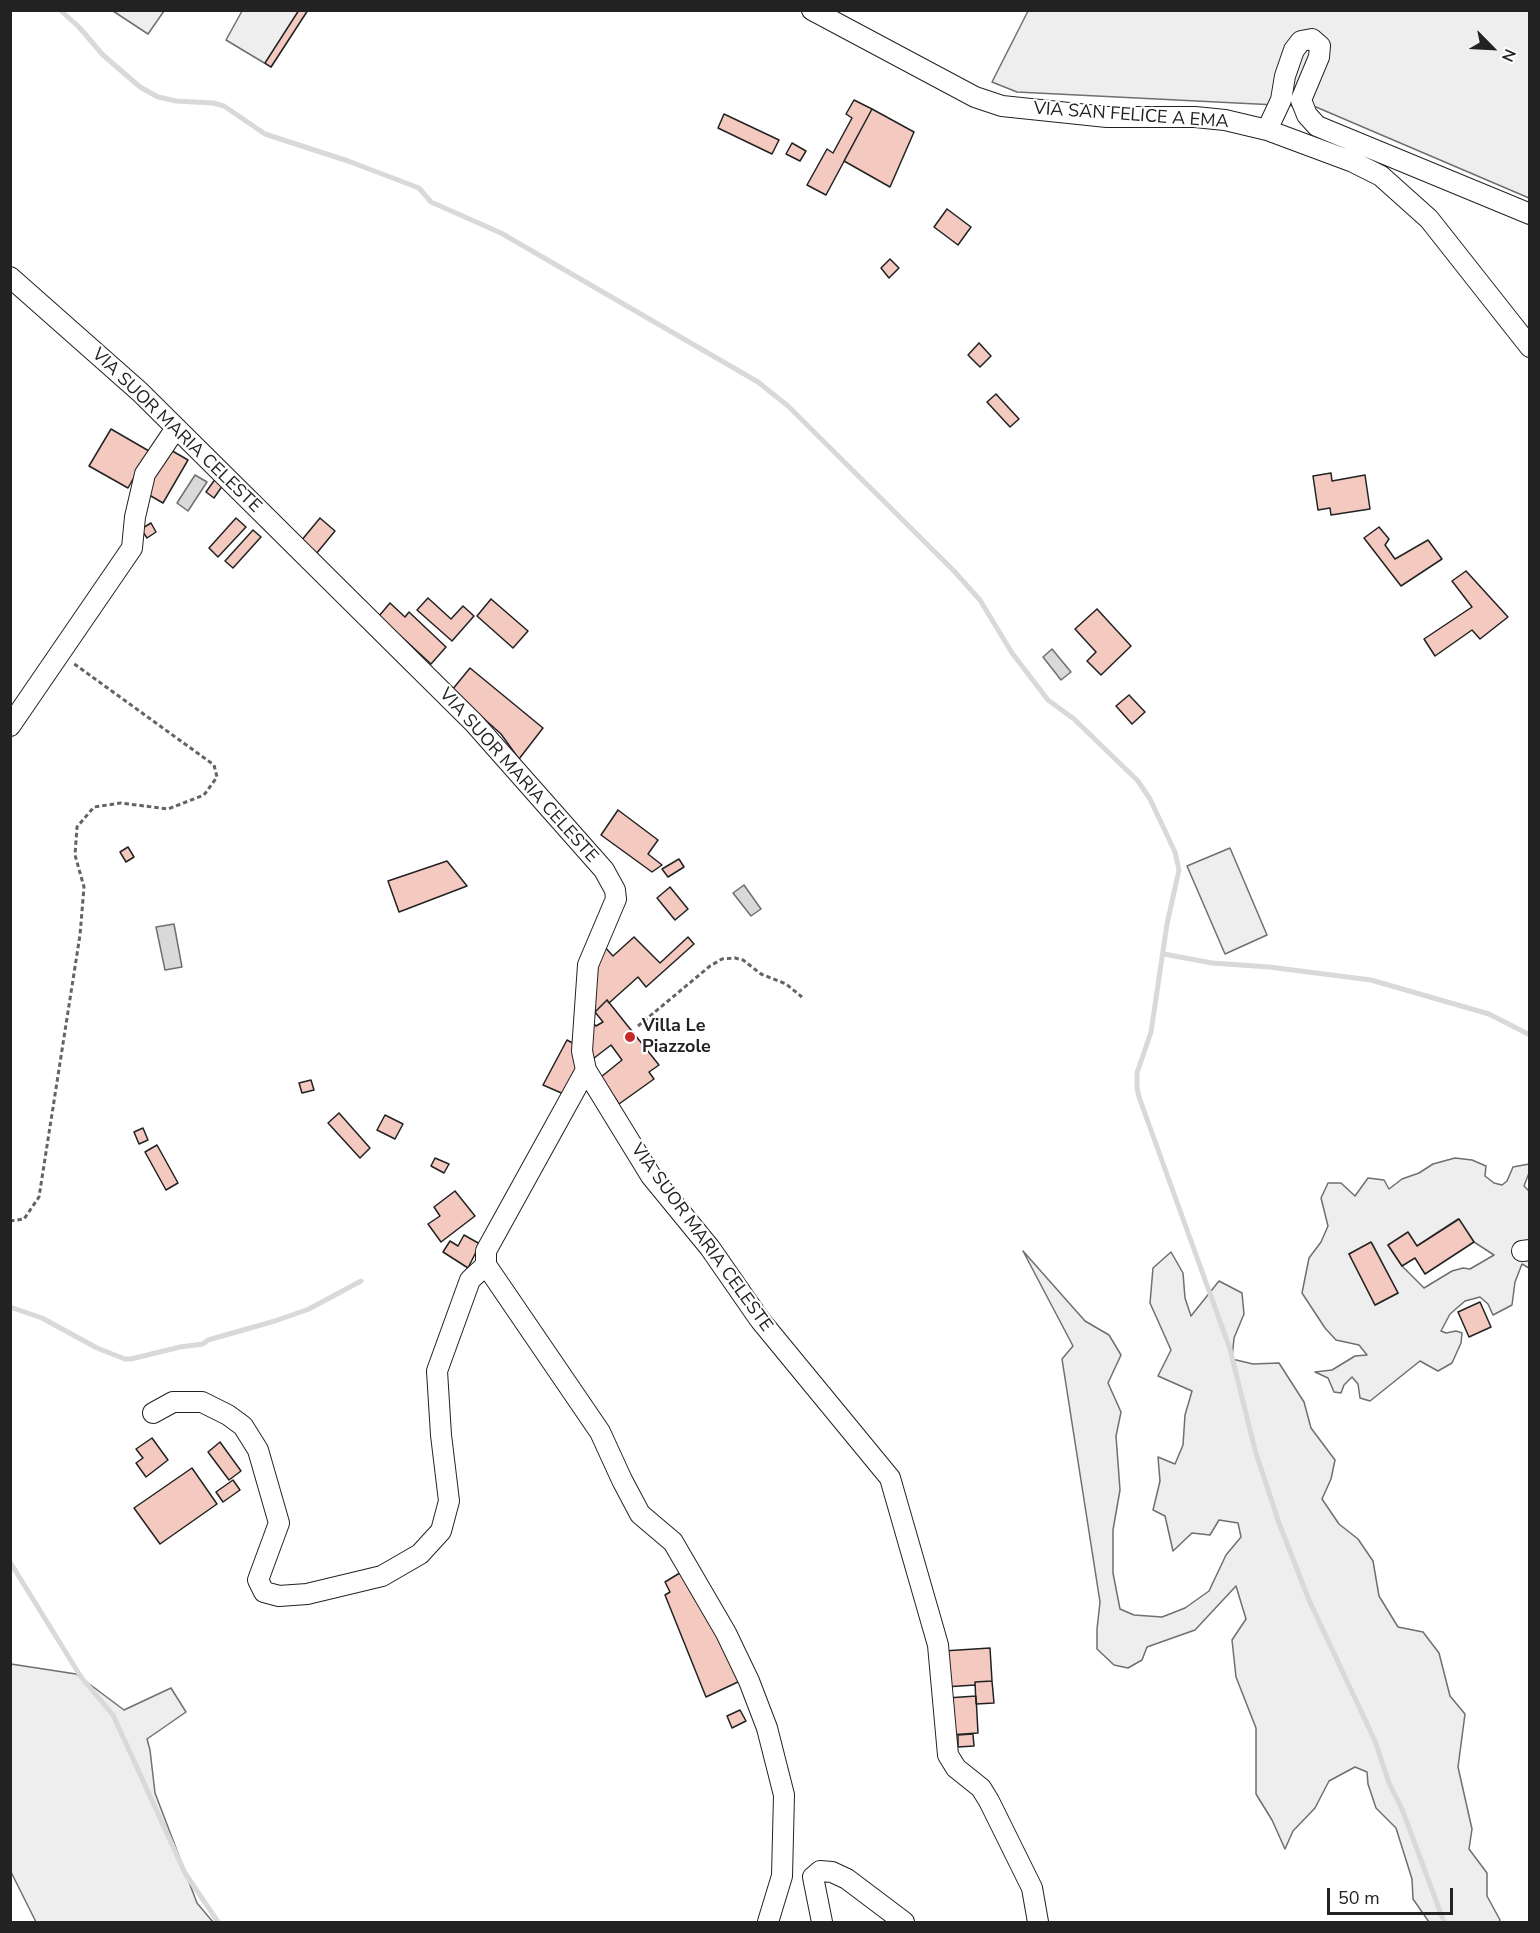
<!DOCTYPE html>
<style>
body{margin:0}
#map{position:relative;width:1540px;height:1933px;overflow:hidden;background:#fff;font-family:"Nunito Sans",sans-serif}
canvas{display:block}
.frame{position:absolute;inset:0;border:12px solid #222;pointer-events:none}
.north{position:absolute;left:1462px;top:18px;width:60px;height:60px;-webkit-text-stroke:4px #fff;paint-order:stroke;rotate:114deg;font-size:16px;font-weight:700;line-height:24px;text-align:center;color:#222}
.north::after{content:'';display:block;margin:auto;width:21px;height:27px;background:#222;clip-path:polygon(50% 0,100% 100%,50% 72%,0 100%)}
.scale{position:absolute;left:1327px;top:1888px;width:126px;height:27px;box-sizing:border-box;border:3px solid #222;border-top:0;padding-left:8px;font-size:18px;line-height:21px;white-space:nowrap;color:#222;-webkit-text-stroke:4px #fff;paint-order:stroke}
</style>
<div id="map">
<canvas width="1540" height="1933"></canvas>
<div class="frame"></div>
<div class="north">N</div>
<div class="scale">50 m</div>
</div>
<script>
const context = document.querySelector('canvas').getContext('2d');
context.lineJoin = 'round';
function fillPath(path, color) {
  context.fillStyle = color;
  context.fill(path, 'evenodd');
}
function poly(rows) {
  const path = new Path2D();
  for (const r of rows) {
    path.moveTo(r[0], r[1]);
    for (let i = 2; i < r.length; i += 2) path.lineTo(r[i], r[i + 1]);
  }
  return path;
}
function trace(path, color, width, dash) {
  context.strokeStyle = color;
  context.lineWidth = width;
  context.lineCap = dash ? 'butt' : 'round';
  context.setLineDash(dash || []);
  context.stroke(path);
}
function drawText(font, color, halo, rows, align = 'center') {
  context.font = font + ' "Nunito Sans",sans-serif';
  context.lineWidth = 4.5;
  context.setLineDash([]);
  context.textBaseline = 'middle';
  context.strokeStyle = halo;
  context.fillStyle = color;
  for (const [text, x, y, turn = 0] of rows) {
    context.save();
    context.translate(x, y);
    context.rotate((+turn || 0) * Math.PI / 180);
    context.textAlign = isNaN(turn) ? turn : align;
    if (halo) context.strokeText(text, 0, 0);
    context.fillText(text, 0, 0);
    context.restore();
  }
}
const green = poly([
 [113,11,164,10,164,11,148,34,113,11],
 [242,11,307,11,271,67,226,40,242,11],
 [1028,11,1529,11,1529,198,1316,107,1017,92,992,82,1028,11],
 [1230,848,1267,935,1225,954,1187,866,1230,848],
 [1455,1158,1472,1160,1486,1166,1485,1176,1494,1183,1502,1185,1507,1181,1513,1167,1529,1164,1529,1173,1524,1186,1529,1191,1529,1268,1522,1264,1515,1282,1512,1305,1493,1315,1488,1304,1480,1297,1465,1301,1450,1314,1441,1331,1446,1333,1456,1331,1462,1333,1461,1343,1452,1363,1438,1371,1420,1361,1370,1401,1360,1398,1358,1384,1352,1377,1344,1385,1341,1393,1334,1392,1328,1378,1315,1372,1332,1370,1355,1356,1367,1355,1359,1345,1336,1340,1325,1328,1302,1293,1309,1258,1321,1242,1328,1226,1321,1198,1328,1183,1341,1183,1355,1196,1368,1178,1384,1180,1389,1189,1402,1179,1419,1173,1433,1164,1455,1158],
 [1458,1219,1474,1242,1494,1255,1470,1269,1463,1268,1452,1271,1424,1288,1402,1266,1388,1245,1417,1246,1458,1219],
 [1372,1243,1398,1293,1375,1305,1349,1254,1372,1243],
 [1023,1251,1085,1321,1109,1335,1121,1355,1108,1383,1121,1412,1116,1436,1120,1490,1113,1530,1113,1573,1120,1609,1134,1615,1162,1617,1185,1608,1209,1591,1226,1555,1241,1537,1238,1523,1219,1520,1210,1535,1192,1533,1173,1551,1165,1516,1153,1510,1160,1481,1158,1457,1175,1464,1183,1445,1185,1415,1192,1391,1158,1376,1171,1350,1150,1303,1153,1268,1171,1252,1183,1273,1185,1298,1191,1316,1219,1281,1242,1293,1244,1314,1234,1338,1232,1359,1253,1364,1279,1363,1304,1402,1311,1428,1335,1460,1331,1479,1322,1499,1339,1524,1358,1539,1373,1561,1379,1596,1398,1627,1423,1632,1439,1653,1450,1696,1465,1714,1458,1767,1472,1829,1469,1849,1487,1873,1487,1896,1500,1920,1499,1922,1429,1922,1413,1899,1412,1879,1396,1828,1376,1808,1368,1784,1367,1772,1355,1767,1329,1781,1315,1808,1293,1831,1285,1849,1272,1820,1256,1794,1256,1728,1236,1677,1232,1640,1246,1619,1236,1586,1195,1630,1147,1647,1142,1660,1128,1668,1114,1665,1097,1649,1097,1629,1100,1602,1062,1359,1073,1346,1023,1251],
 [11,1664,76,1674,124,1710,171,1688,186,1712,147,1739,150,1750,155,1793,197,1903,213,1922,36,1922,11,1872,11,1664]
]);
const water = poly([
 [195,475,207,482,188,511,177,503,195,475],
 [1052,649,1071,672,1061,680,1043,657,1052,649],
 [744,885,761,909,751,916,733,893,744,885],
 [174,924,182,967,165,970,156,927,174,924]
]);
const stream = poly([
 [60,10,79,27,103,55,140,87,158,97,176,101,213,103,224,106,265,134,348,161,419,188,431,202,501,233,758,382,788,406,954,571,980,600,1012,653,1048,700,1074,719,1138,781,1150,799,1175,852,1179,870,1167,924,1151,1032,1137,1073,1137,1088,1139,1097,1230,1349,1255,1450,1279,1523,1309,1600,1375,1741,1389,1783,1402,1809,1444,1922],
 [1164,954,1212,963,1269,967,1371,980,1489,1014,1530,1035],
 [10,1307,42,1318,97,1348,125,1359,131,1359,180,1347,203,1344,208,1340,275,1321,309,1309,361,1281],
 [10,1562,81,1677,113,1715,185,1873,218,1922]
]);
const building = poly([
 [299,10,308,10,271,67,265,63,299,10],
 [854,100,872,109,826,195,807,185,827,149,833,153,852,118,846,114,854,100],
 [872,109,914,132,890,187,844,161,872,109],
 [724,114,779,140,772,154,718,128,724,114],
 [792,143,806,151,800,161,786,154,792,143],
 [947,209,971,227,958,245,934,227,947,209],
 [890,259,899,268,889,278,881,268,890,259],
 [979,343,991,356,980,367,968,355,979,343],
 [996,394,1019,419,1010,427,987,402,996,394],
 [111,429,149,451,128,488,89,466,111,429],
 [169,449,188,460,163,503,144,492,169,449],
 [1331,473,1332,481,1365,475,1370,509,1331,515,1330,508,1318,510,1313,476,1331,473],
 [216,478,223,485,214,498,206,492,216,478],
 [236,518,246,527,218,557,209,548,236,518],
 [320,518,335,531,316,554,301,541,320,518],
 [151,523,156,532,147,538,141,529,151,523],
 [1379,527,1389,539,1385,545,1395,559,1428,540,1442,559,1401,586,1364,538,1379,527],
 [253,530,261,537,233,568,225,561,253,530],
 [1466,571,1508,617,1480,639,1472,630,1435,656,1424,639,1472,607,1452,581,1466,571],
 [428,598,451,619,463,606,474,616,452,641,417,610,428,598],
 [491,599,528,631,513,648,477,616,491,599],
 [390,603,405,617,409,612,446,647,431,664,379,616,390,603],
 [1097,609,1131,646,1101,675,1087,661,1096,652,1075,629,1097,609],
 [470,668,543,728,519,759,501,734,452,690,470,668],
 [1129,695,1145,712,1132,724,1116,706,1129,695],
 [618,810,658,840,648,854,662,865,652,872,601,835,618,810],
 [128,847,134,857,126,862,120,852,128,847],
 [679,859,684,867,668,877,662,869,679,859],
 [447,861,467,886,399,912,388,881,447,861],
 [670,887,688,909,675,920,657,898,670,887],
 [634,937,660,963,688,937,694,944,646,987,638,977,609,1003,607,1000,595,1012,593,1023,593,971,603,945,613,956,634,937],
 [607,1000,659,1065,649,1072,654,1079,619,1104,601,1077,622,1060,611,1045,589,1062,593,1023,596,1026,603,1022,595,1012,607,1000],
 [567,1040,578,1046,579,1071,566,1095,543,1085,567,1040],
 [311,1080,314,1090,302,1093,299,1083,311,1080],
 [339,1113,370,1148,360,1158,328,1123,339,1113],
 [385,1115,403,1124,395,1139,377,1130,385,1115],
 [143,1128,148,1140,139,1144,134,1132,143,1128],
 [157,1145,178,1183,166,1190,145,1152,157,1145],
 [435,1158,449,1164,444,1173,431,1166,435,1158],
 [455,1191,475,1216,441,1242,428,1224,440,1216,434,1207,455,1191],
 [1459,1219,1474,1242,1425,1274,1415,1258,1402,1266,1388,1245,1408,1232,1417,1246,1459,1219],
 [464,1235,480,1244,468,1268,443,1252,450,1241,458,1246,464,1235],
 [1371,1242,1398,1293,1375,1305,1349,1254,1371,1242],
 [1480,1302,1491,1327,1469,1337,1458,1312,1480,1302],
 [152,1438,168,1460,146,1477,136,1463,143,1458,136,1449,152,1438],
 [220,1442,241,1471,229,1480,208,1452,220,1442],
 [192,1468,217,1504,160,1544,134,1508,192,1468],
 [233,1480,240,1490,223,1502,216,1492,233,1480],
 [683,1571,703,1603,740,1681,706,1697,665,1595,670,1592,665,1582,683,1571],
 [990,1648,992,1681,975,1682,975,1685,945,1687,943,1651,990,1648],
 [992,1681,994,1703,976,1704,975,1682,992,1681],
 [976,1696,978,1733,949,1735,947,1698,976,1696],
 [740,1710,746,1721,732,1728,727,1716,740,1710],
 [973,1734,974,1746,958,1747,958,1735,973,1734]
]);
const path = poly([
 [638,1026,710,966,722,959,735,958,743,960,761,974,786,984,802,997],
 [10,1221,24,1219,39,1197,80,935,84,887,75,855,77,827,94,807,121,803,168,809,204,795,217,777,214,765,73,663]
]);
const minor = poly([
 [812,10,975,97,1002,106,1107,117,1195,117,1225,120,1267,130,1353,162,1381,176,1429,219,1530,347],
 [1267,130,1281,100,1285,76,1294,50,1301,41,1312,39,1320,46,1319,57,1301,100,1307,115,1317,126,1530,214],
 [10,277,140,392,474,723,604,870,615,890,616,899,588,965,582,1051,586,1070,651,1176,710,1248,760,1320,890,1478,938,1645,948,1755,956,1768,981,1788,989,1801,1032,1888,1038,1922],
 [10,726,132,548,135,517,145,474,176,428],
 [586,1070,486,1251,486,1265,600,1432,622,1480,640,1514,673,1542,726,1633,749,1681,767,1728,784,1795,782,1876,768,1922],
 [1522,1251,1530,1250],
 [153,1413,173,1402,202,1402,228,1415,243,1426,258,1450,279,1523,258,1580,264,1592,279,1596,307,1594,382,1576,420,1554,441,1531,449,1501,441,1435,437,1371,470,1280,486,1265],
 [822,1922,813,1877,820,1871,832,1872,847,1879,904,1922]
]);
const markers = [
 [630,1037,6,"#c62828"]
];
const streetNames = [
 ["VIA SAN FELICE A EMA",1131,116,4],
 ["VIA SUOR MARIA CELESTE",176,431,44],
 ["VIA SUOR MARIA CELESTE",518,776,48],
 ["VIA SUOR MARIA CELESTE",701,1238,54]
];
const poiNames = [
 ["Villa Le",642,1027],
 ["Piazzole",642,1048]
];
fillPath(green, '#eee');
trace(green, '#6f6f6f', 1.5);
fillPath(water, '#d9d9d9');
trace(water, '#6f6f6f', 1.5);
trace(stream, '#d9d9d9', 5);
fillPath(building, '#f3c9c0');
trace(building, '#222', 1.5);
trace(minor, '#222', 22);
trace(path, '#646464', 3, [4.5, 3]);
trace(minor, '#fff', 20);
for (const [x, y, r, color] of markers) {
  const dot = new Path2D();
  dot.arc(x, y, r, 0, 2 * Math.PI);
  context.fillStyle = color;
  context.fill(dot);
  trace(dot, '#fff', 2);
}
drawText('18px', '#222', '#fff', streetNames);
drawText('bold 18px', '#222', '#fff', poiNames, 'left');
</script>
